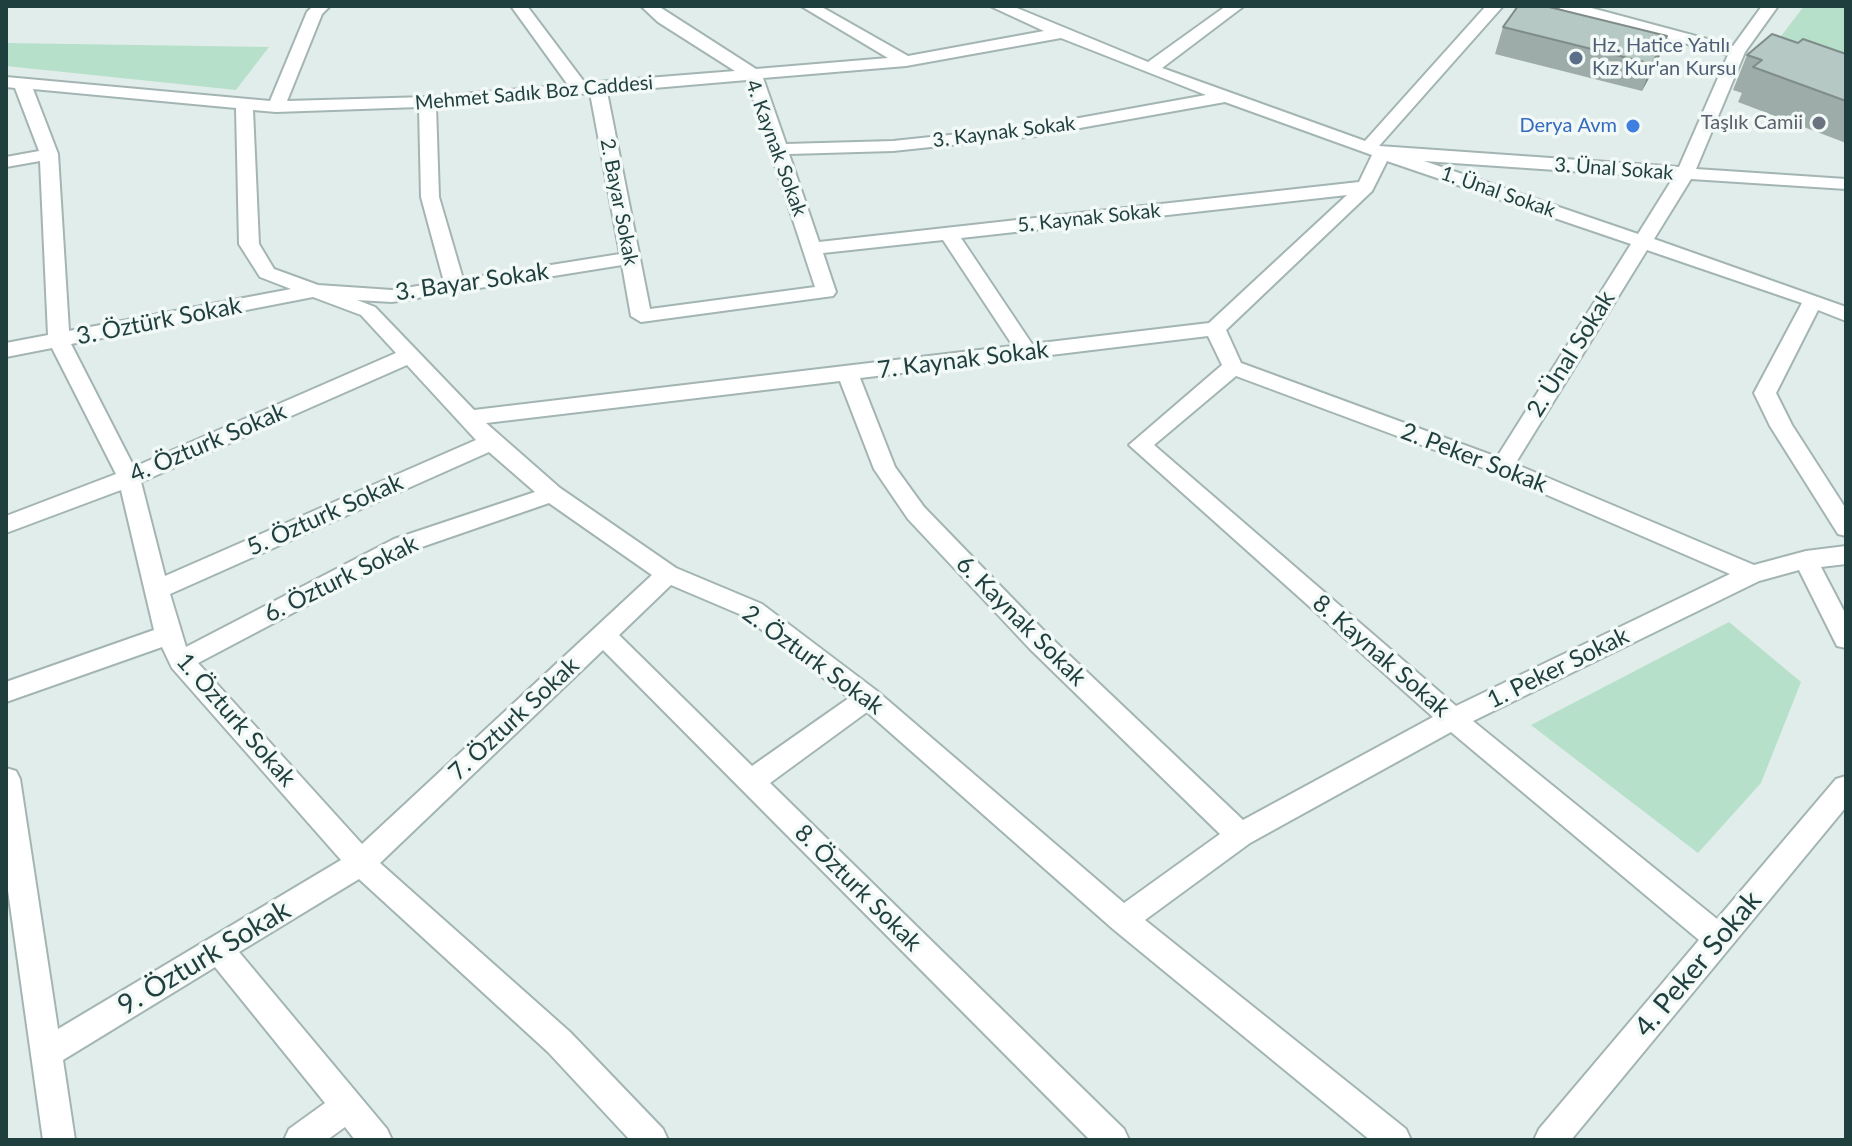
<!DOCTYPE html>
<meta charset="utf-8">
<style>
body{margin:0}
#map{position:relative;width:1852px;height:1146px;overflow:hidden;background:#e1edea;font-family:Lato,sans-serif}
canvas{display:block}
.frame{position:absolute;inset:0;border:8px solid #1f3f3e;pointer-events:none}
</style>
<div id="map">
<canvas width="1852" height="1146"></canvas>
<div class="frame"></div>
</div>
<script>
const context = document.querySelector('canvas').getContext('2d');
context.lineJoin = 'round';
function fillPath(path, color) {
  context.fillStyle = color;
  context.fill(path, 'evenodd');
}
function poly(rows) {
  const path = new Path2D();
  for (const r of rows) {
    path.moveTo(r[0], r[1]);
    for (let i = 2; i < r.length; i += 2) path.lineTo(r[i], r[i + 1]);
  }
  return path;
}
function trace(path, color, width, dash) {
  context.strokeStyle = color;
  context.lineWidth = width;
  context.lineCap = dash ? 'butt' : 'round';
  context.setLineDash(dash || []);
  context.stroke(path);
}
function drawText(font, color, halo, rows, align = 'center') {
  context.font = font + ' Lato,sans-serif';
  context.lineWidth = 7;
  context.setLineDash([]);
  context.textBaseline = 'middle';
  context.strokeStyle = halo;
  context.fillStyle = color;
  for (const [text, x, y, turn = 0] of rows) {
    context.save();
    context.translate(x, y);
    context.rotate((+turn || 0) * Math.PI / 180);
    context.textAlign = isNaN(turn) ? turn : align;
    if (halo) context.strokeText(text, 0, 0);
    context.fillText(text, 0, 0);
    context.restore();
  }
}
const green = poly([
 [1804,6,1846,6,1846,63,1775,44],
 [6,43,269,47,236,90,6,66],
 [1729,622,1801,682,1761,783,1698,853,1531,725]
]);
const minor = poly([
 [313,6,330,6,322,14,287,101,427,97,568,85,511,6,527,6,585,83,735,71,658,22,641,6,658,6,756,69,888,58,801,6,820,6,908,56,1044,31,990,6,1012,6,1148,62,1226,6,1244,6,1162,68,1365,141,1486,6,1503,6,1379,146,1679,167,1728,55,1560,9,1558,6,1584,6,1733,46,1762,6,1778,6,1745,52,1696,169,1846,179,1846,189,1691,179,1654,239,1846,307,1846,321,1818,310,1776,393,1792,425,1846,509,1846,536,1838,534,1770,426,1754,393,1802,303,1647,250,1515,464,1754,565,1806,551,1846,546,1846,564,1821,567,1846,615,1846,648,1837,646,1799,570,1759,581,1473,721,1717,919,1836,779,1846,776,1846,807,1571,1140,1534,1140,1539,1129,1699,940,1451,732,1250,843,1145,920,1406,1129,1411,1140,1370,1140,1113,929,867,712,770,783,1124,1129,1129,1140,1090,1140,603,650,380,863,570,1032,663,1129,668,1140,630,1140,548,1052,359,879,239,952,387,1129,392,1140,355,1140,345,1127,327,1140,284,1140,289,1129,325,1103,215,967,63,1060,75,1140,43,1140,6,876,6,768,16,771,20,779,58,1029,341,860,172,668,162,647,6,702,6,682,154,630,121,490,6,533,6,516,116,474,52,348,6,357,6,343,48,335,40,161,6,167,6,157,39,151,15,88,6,87,6,77,270,101,307,12,313,6],
 [1061,38,1206,95,1035,126,893,141,786,144,763,78,906,66,1061,38],
 [747,80,815,287,650,309,607,92,747,80],
 [33,89,236,108,239,244,260,277,291,289,69,331,58,154,33,89],
 [590,93,620,254,463,279,439,197,436,106,590,93],
 [1225,102,1372,155,1359,182,819,242,789,154,893,151,1035,136,1225,102],
 [419,107,421,197,444,282,392,290,318,285,274,269,259,244,253,110,276,112,419,107],
 [1387,161,1631,244,1497,457,1241,363,1226,330,1372,191,1387,161],
 [1424,161,1673,178,1638,234,1424,161],
 [1347,195,1209,323,1032,344,961,238,1347,195],
 [943,240,1013,346,474,410,375,307,357,300,392,302,622,265,631,316,641,322,833,296,836,292,823,253,943,240],
 [313,297,361,315,396,353,134,467,71,344,313,297],
 [1208,336,1222,365,1129,445,1433,717,1243,820,1048,635,924,507,895,467,860,378,1208,336],
 [407,365,476,440,165,576,141,482,407,365],
 [1236,376,1494,472,1730,574,1456,706,1154,445,1236,376],
 [840,381,874,469,908,519,1030,649,1220,834,1124,903,877,691,762,604,676,568,560,488,486,423,840,381],
 [489,452,535,492,394,539,186,647,170,594,489,452],
 [549,503,652,575,362,844,198,663,410,551,549,503],
 [671,585,744,616,849,698,752,766,619,635,671,585]
]);
const wall = poly([
 [1503,27,1667,36,1657,63,1642,91,1495,54],
 [1798,43,1846,54,1846,143,1738,102,1742,93,1733,90,1747,55]
]);
const shadedWall = poly([
 [1667,36,1657,63,1642,91,1652,64]
]);
const building = poly([
 [1518,6,1545,6,1667,36,1652,64,1503,27,1518,6],
 [1772,34,1798,43,1803,39,1846,54,1846,101,1753,67,1762,60,1747,55,1772,34]
]);
const markers = [
 [1576,58,8,"#5c6f8a"],
 [1819,123,8,"#6b7280"],
 [1633,126,8,"#3f7fe0"]
];
const farServicenames = [
 ["Hz. Hatice Yatılı",1592,46],
 ["Kız Kur'an Kursu",1592,69]
];
const farStreetnames = [
 ["Mehmet Sadık Boz Caddesi",534,93,-5],
 ["3. Kaynak Sokak",1004,132,-7],
 ["4. Kaynak Sokak",776,148,70],
 ["3. Ünal Sokak",1614,169,4],
 ["1. Ünal Sokak",1498,192,19],
 ["2. Bayar Sokak",619,202,79],
 ["5. Kaynak Sokak",1089,218,-6]
];
const farWorshipnames = [
 ["Taşlık Camii",1803,123]
];
const farShopnames = [
 ["Derya Avm",1617,126]
];
const streetNames = [
 ["3. Bayar Sokak",472,282,-8],
 ["3. Öztürk Sokak",159,321,-11],
 ["2. Ünal Sokak",1571,354,-58],
 ["7. Kaynak Sokak",963,360,-7],
 ["4. Özturk Sokak",208,443,-23],
 ["2. Peker Sokak",1474,458,21],
 ["5. Özturk Sokak",325,515,-24],
 ["6. Özturk Sokak",341,579,-26],
 ["6. Kaynak Sokak",1021,621,45],
 ["8. Kaynak Sokak",1381,656,41],
 ["2. Özturk Sokak",813,660,36],
 ["1. Peker Sokak",1558,668,-26],
 ["7. Özturk Sokak",514,719,-43],
 ["1. Özturk Sokak",236,720,49],
 ["8. Özturk Sokak",858,888,45]
];
const nearStreetnames = [
 ["9. Özturk Sokak",204,958,-31],
 ["4. Peker Sokak",1698,964,-50]
];
fillPath(green, '#b7e0cb');
trace(minor, '#a3b5b3', 4);
fillPath(minor, '#fff');
fillPath(wall, '#9daca9');
fillPath(shadedWall, '#7f8c89');
fillPath(building, '#b6c8c4');
trace(building, '#7f8c89', 2);
for (const [x, y, r, color] of markers) {
  const dot = new Path2D();
  dot.arc(x, y, r, 0, 2 * Math.PI);
  context.fillStyle = color;
  context.fill(dot);
  trace(dot, '#f2f9f7', 3);
}
drawText('20px', '#4e5e75', '#f2f9f7', farServicenames, 'left');
drawText('20px', '#1f3f3e', '#f2f9f7', farStreetnames);
drawText('20px', '#5b616d', '#f2f9f7', farWorshipnames, 'right');
drawText('20px', '#366cbe', '#f2f9f7', farShopnames, 'right');
drawText('24px', '#1f3f3e', '#f2f9f7', streetNames);
drawText('28px', '#1f3f3e', '#f2f9f7', nearStreetnames);
</script>
